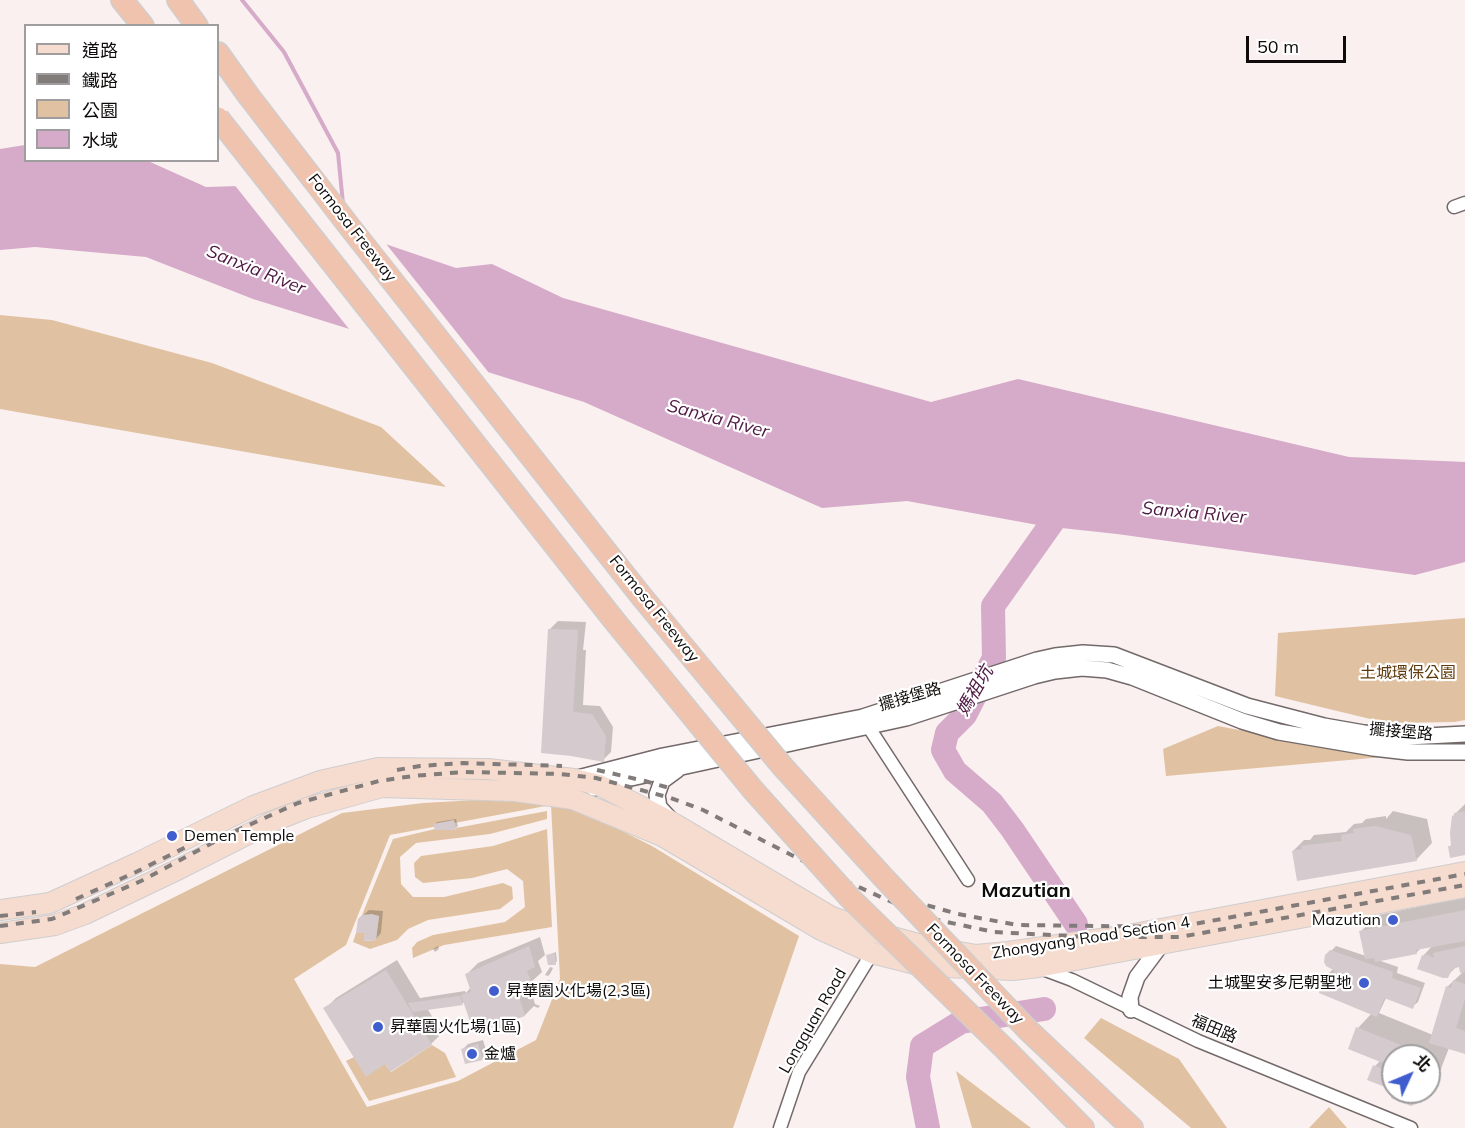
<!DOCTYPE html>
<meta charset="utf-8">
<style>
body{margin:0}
#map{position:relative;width:1465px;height:1128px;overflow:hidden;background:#faf0ef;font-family:Mulish,"Noto Sans TC",sans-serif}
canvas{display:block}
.legend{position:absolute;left:24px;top:24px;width:195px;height:138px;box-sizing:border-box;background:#fff;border:2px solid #9f9d9d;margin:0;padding:8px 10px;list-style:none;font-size:18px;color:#0e0b0a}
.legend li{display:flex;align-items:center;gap:12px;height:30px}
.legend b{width:30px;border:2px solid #9f9d9d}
.north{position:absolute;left:1381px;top:1044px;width:60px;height:60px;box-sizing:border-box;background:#fff;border:2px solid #9f9d9d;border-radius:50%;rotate:46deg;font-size:16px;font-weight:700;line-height:24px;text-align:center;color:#0e0b0a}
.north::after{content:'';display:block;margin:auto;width:21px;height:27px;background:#3f5dcf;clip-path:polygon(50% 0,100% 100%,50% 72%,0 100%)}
.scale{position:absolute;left:1246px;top:36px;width:100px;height:27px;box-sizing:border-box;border:3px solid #0e0b0a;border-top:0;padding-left:8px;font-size:18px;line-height:21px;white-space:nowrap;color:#0e0b0a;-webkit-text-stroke:4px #fff;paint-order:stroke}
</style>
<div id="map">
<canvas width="1465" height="1128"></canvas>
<ul class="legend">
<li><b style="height:8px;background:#f6dbcf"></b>道路</li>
<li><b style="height:8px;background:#817b7a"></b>鐵路</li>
<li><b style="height:16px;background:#e0c2a2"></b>公園</li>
<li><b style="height:16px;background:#d6aac9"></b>水域</li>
</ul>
<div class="north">北</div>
<div class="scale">50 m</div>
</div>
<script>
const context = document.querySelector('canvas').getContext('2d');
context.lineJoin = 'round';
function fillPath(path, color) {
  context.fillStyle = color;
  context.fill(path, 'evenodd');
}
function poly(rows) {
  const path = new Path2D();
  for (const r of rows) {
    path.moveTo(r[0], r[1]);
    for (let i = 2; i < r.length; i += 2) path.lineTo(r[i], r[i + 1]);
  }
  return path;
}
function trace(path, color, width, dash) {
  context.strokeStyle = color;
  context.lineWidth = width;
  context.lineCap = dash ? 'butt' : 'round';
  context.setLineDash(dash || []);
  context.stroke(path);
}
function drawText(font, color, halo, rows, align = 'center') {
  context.font = font + ' Mulish,"Noto Sans TC",sans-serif';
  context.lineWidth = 4.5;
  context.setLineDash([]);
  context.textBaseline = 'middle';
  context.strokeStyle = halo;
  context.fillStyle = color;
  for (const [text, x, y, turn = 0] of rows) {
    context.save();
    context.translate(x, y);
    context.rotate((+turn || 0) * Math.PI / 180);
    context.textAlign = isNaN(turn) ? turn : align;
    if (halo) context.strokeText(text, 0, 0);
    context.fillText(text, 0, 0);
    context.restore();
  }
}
const green = poly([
 [0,315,52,320,212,363,381,427,446,487,0,409],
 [1465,618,1465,720,1455,722,1387,723,1275,696,1278,633],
 [1218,726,1383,757,1166,776,1163,749],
 [512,798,568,804,652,846,799,936,733,1128,0,1128,0,964,35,967,342,813,423,803],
 [551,805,560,979,536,1040,458,1081,367,1107,294,979,346,945,390,835],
 [547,811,547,819,490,834,416,843,400,857,401,884,413,897,444,897,503,883,512,887,513,899,500,909,428,920,408,929,397,940,370,949,353,942,356,933,365,933,364,941,376,940,379,916,362,915,393,839,435,829,456,830,456,828],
 [547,829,552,927,444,945,413,958,412,948,417,942,433,935,505,922,525,907,523,881,507,869,472,878,423,883,415,877,414,863,421,856,493,846],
 [1101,1018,1179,1059,1227,1128,1191,1128,1084,1038],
 [432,1045,445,1053,456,1077,369,1101,346,1061,354,1057,385,1064,391,1072],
 [956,1071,1031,1128,972,1128],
 [1329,1107,1347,1128,1309,1128]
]);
const water = poly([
 [25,145,26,160,148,161,206,187,239,186,251,205,353,233,456,268,492,264,563,298,931,402,1018,379,1349,457,1465,462,1465,562,1415,575,1117,534,1043,526,907,501,822,508,584,402,253,299,146,257,35,247,0,250,0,149]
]);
const pier = poly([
 [233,183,241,183,252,203,354,230,383,240,493,378,353,334]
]);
const shadow = poly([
 [558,621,586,622,583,650,586,650,583,705,600,706,613,727,611,752,603,760,570,754,550,629],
 [1465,804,1465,854,1449,847,1452,844,1456,813],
 [1393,811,1427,819,1432,843,1416,860,1293,851,1304,840,1310,840,1314,835,1346,832,1354,824,1362,823,1366,819,1386,816,1386,819],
 [456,819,458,826,456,828,435,824,437,822],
 [1465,897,1465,1052,1449,1048,1435,1084,1429,1090,1429,1056,1393,1056,1393,1089,1375,1066,1380,1061,1358,1028,1372,1013,1321,992,1327,975,1333,969,1327,955,1336,946,1366,956,1361,931,1378,915],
 [1433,945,1423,956,1447,976,1457,966,1460,965,1462,973,1447,987,1433,1035,1379,1013,1386,998,1412,1007,1418,1002,1425,983,1397,973,1398,967,1378,960,1416,953,1421,948],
 [369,910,383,911,381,933,376,939,367,932,359,919],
 [540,937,545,955,538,961,542,972,529,984,535,1004,540,1006,538,1008,534,1006,525,1015,512,1019,508,1024,496,1024,465,1001,463,1003,427,1008,442,1033,431,1044,385,1062,325,1009,336,998,397,960,420,998,465,991,466,993,471,987,467,974,478,963],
 [438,946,439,949,435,952,433,949],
 [556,952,557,961,555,963,548,955],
 [550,967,553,968,550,974,548,976,545,975],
 [548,980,551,980,548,986,544,985],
 [483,1040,487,1053,482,1059,463,1049,468,1044]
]);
const stream = poly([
 [242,0,284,52,338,153,343,204]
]);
const river = poly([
 [1066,503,993,606,994,658,965,715,947,733,943,750,955,771,992,803,1012,829,1076,924],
 [928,1128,918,1077,922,1046,961,1022,1044,1009]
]);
const building = poly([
 [548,629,578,630,573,712,592,714,606,736,604,762,571,756,541,753],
 [1465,811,1465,855,1450,858,1448,846,1451,846,1450,833,1452,816,1454,815,1454,813],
 [454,820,456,830,435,830,433,824],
 [1375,826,1411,835,1417,861,1297,881,1292,851,1302,849,1301,846,1342,841,1341,835,1354,833,1353,829],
 [1465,910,1465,941,1416,950,1417,954,1375,962,1374,958,1365,959,1359,931],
 [372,914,379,916,376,940,363,941,365,933,356,933,358,919,362,915],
 [529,946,535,967,527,971,532,984,521,989,519,986,516,988,525,1016,508,1022,508,1025,496,1030,495,1026,474,1033,461,995,471,992,465,974],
 [1465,946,1465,972,1460,973,1459,967,1452,969,1448,978,1443,978,1417,969,1422,955,1425,956,1426,954,1434,958,1433,953],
 [1330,950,1393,972,1392,978,1421,988,1413,1009,1384,998,1377,1017,1319,993,1325,975,1332,977,1335,971,1326,966,1324,962,1325,955],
 [555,953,556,965,548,965,546,955],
 [386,970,432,1045,390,1072,385,1064,366,1077,323,1008],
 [1453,980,1465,984,1465,999,1456,1028,1465,1031,1465,1054,1429,1043,1446,986,1451,988],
 [460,996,463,1005,413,1012,408,1003],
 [1356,1027,1428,1056,1393,1056,1393,1067,1348,1049],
 [478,1044,483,1060,465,1064,461,1049],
 [1373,1065,1393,1073,1393,1090,1367,1080],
 [1393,1092,1423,1092,1418,1103,1411,1106,1391,1098]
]);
const minor = poly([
 [1454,207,1465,203],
 [864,720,968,880],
 [1040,968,1072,980,1198,1041,1411,1128],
 [780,1128,799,1072,872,953,872,949]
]);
const tertiary = poly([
 [574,779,663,756,863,717,1037,660,1055,656,1083,653,1114,655,1247,706,1324,726,1364,733,1408,737,1465,734],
 [594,788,599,785,906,718,1034,676,1055,671,1082,668,1107,670,1132,677,1242,721,1279,732,1373,748,1408,752,1465,752],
 [671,820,659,807,657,795,662,781,677,770],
 [1131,1010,1130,997,1137,977,1163,942]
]);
const primary = poly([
 [0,910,50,903,137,863,253,806,320,781,378,768,488,769,574,779,599,785,675,824,830,916,873,932,926,946,976,955,1008,952,1129,935,1465,872],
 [0,933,55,925,85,914,177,870,274,821,307,808,382,787,515,791,573,799,662,836,821,930,872,953,923,966,1013,970,1038,967,1465,887]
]);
const motorway = poly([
 [122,0,143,26],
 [178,0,197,26],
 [218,53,248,95],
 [1028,1030,1132,1128],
 [1007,1051,1083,1128]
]);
const rail = poly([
 [397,770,420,766,463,763,562,766],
 [597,770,645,781,673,789],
 [76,899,136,872,190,845],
 [912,901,958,914,1017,925,1178,927,1465,874],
 [0,916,36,912],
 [0,926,52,919,141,881,229,834,298,803,379,781,413,776,464,772,560,774,596,778,671,798,703,810,815,867,885,899,933,919,994,932,1089,937,1180,937,1465,885]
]);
const motorwayBridge = poly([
 [248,95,349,226,642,597,783,767,883,877,1028,1030],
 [218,118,613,619,753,790,850,898,1007,1051]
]);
const markers = [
 [172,836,6,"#3f5dcf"],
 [1393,920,6,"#3f5dcf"],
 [1364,983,6,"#3f5dcf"],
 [494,991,6,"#3f5dcf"],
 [378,1027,6,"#3f5dcf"],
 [472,1054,6,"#3f5dcf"]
];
const streetNames = [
 ["Formosa Freeway",352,228,52],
 ["Formosa Freeway",654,609,51],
 ["擺接堡路",910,697,-16],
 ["擺接堡路",1401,732,5],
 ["Zhongyang Road Section 4",1091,938,-9],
 ["Formosa Freeway",975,974,46],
 ["Longquan Road",813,1021,-60],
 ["福田路",1214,1029,23]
];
const parkNames = [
 ["土城環保公園",1408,673]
];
const poiNames = [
 ["Demen Temple",184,836],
 ["Mazutian",1381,920,"right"],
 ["土城聖安多尼朝聖地",1352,983,"right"],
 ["昇華園火化場(2,3區)",506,991],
 ["昇華園火化場(1區)",390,1027],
 ["金爐",484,1054]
];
const waterNames = [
 ["Sanxia River",256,270,22],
 ["Sanxia River",718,419,15],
 ["Sanxia River",1194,513,5],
 ["媽祖坑",975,691,-60]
];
const quarterNames = [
 ["Mazutian",1026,891]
];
fillPath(green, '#e0c2a2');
fillPath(water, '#d6aac9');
fillPath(pier, '#faf0ef');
fillPath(shadow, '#0003');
trace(stream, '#d6aac9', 4);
trace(river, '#d6aac9', 24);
fillPath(building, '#d5cacd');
trace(minor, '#726968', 15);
trace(tertiary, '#726968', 18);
trace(primary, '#cfcece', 22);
trace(motorway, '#cfcece', 24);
trace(minor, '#fff', 12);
trace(tertiary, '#fff', 15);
trace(primary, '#f6dbcf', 20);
trace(motorway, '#f0c3af', 21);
trace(rail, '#817b7a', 4, [8, 8]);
trace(motorwayBridge, '#cfcece', 24, []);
trace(motorwayBridge, '#f0c3af', 21);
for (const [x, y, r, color] of markers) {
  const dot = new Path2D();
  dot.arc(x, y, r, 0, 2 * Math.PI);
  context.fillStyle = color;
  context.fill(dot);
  trace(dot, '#fff', 2);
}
drawText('16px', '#0e0b0a', '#fff', streetNames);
drawText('16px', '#5e3a0a', '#fff', parkNames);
drawText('16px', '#0e0b0a', '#fff', poiNames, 'left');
drawText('italic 18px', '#4d1842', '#fff', waterNames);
drawText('bold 20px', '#0e0b0a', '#fff', quarterNames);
</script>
